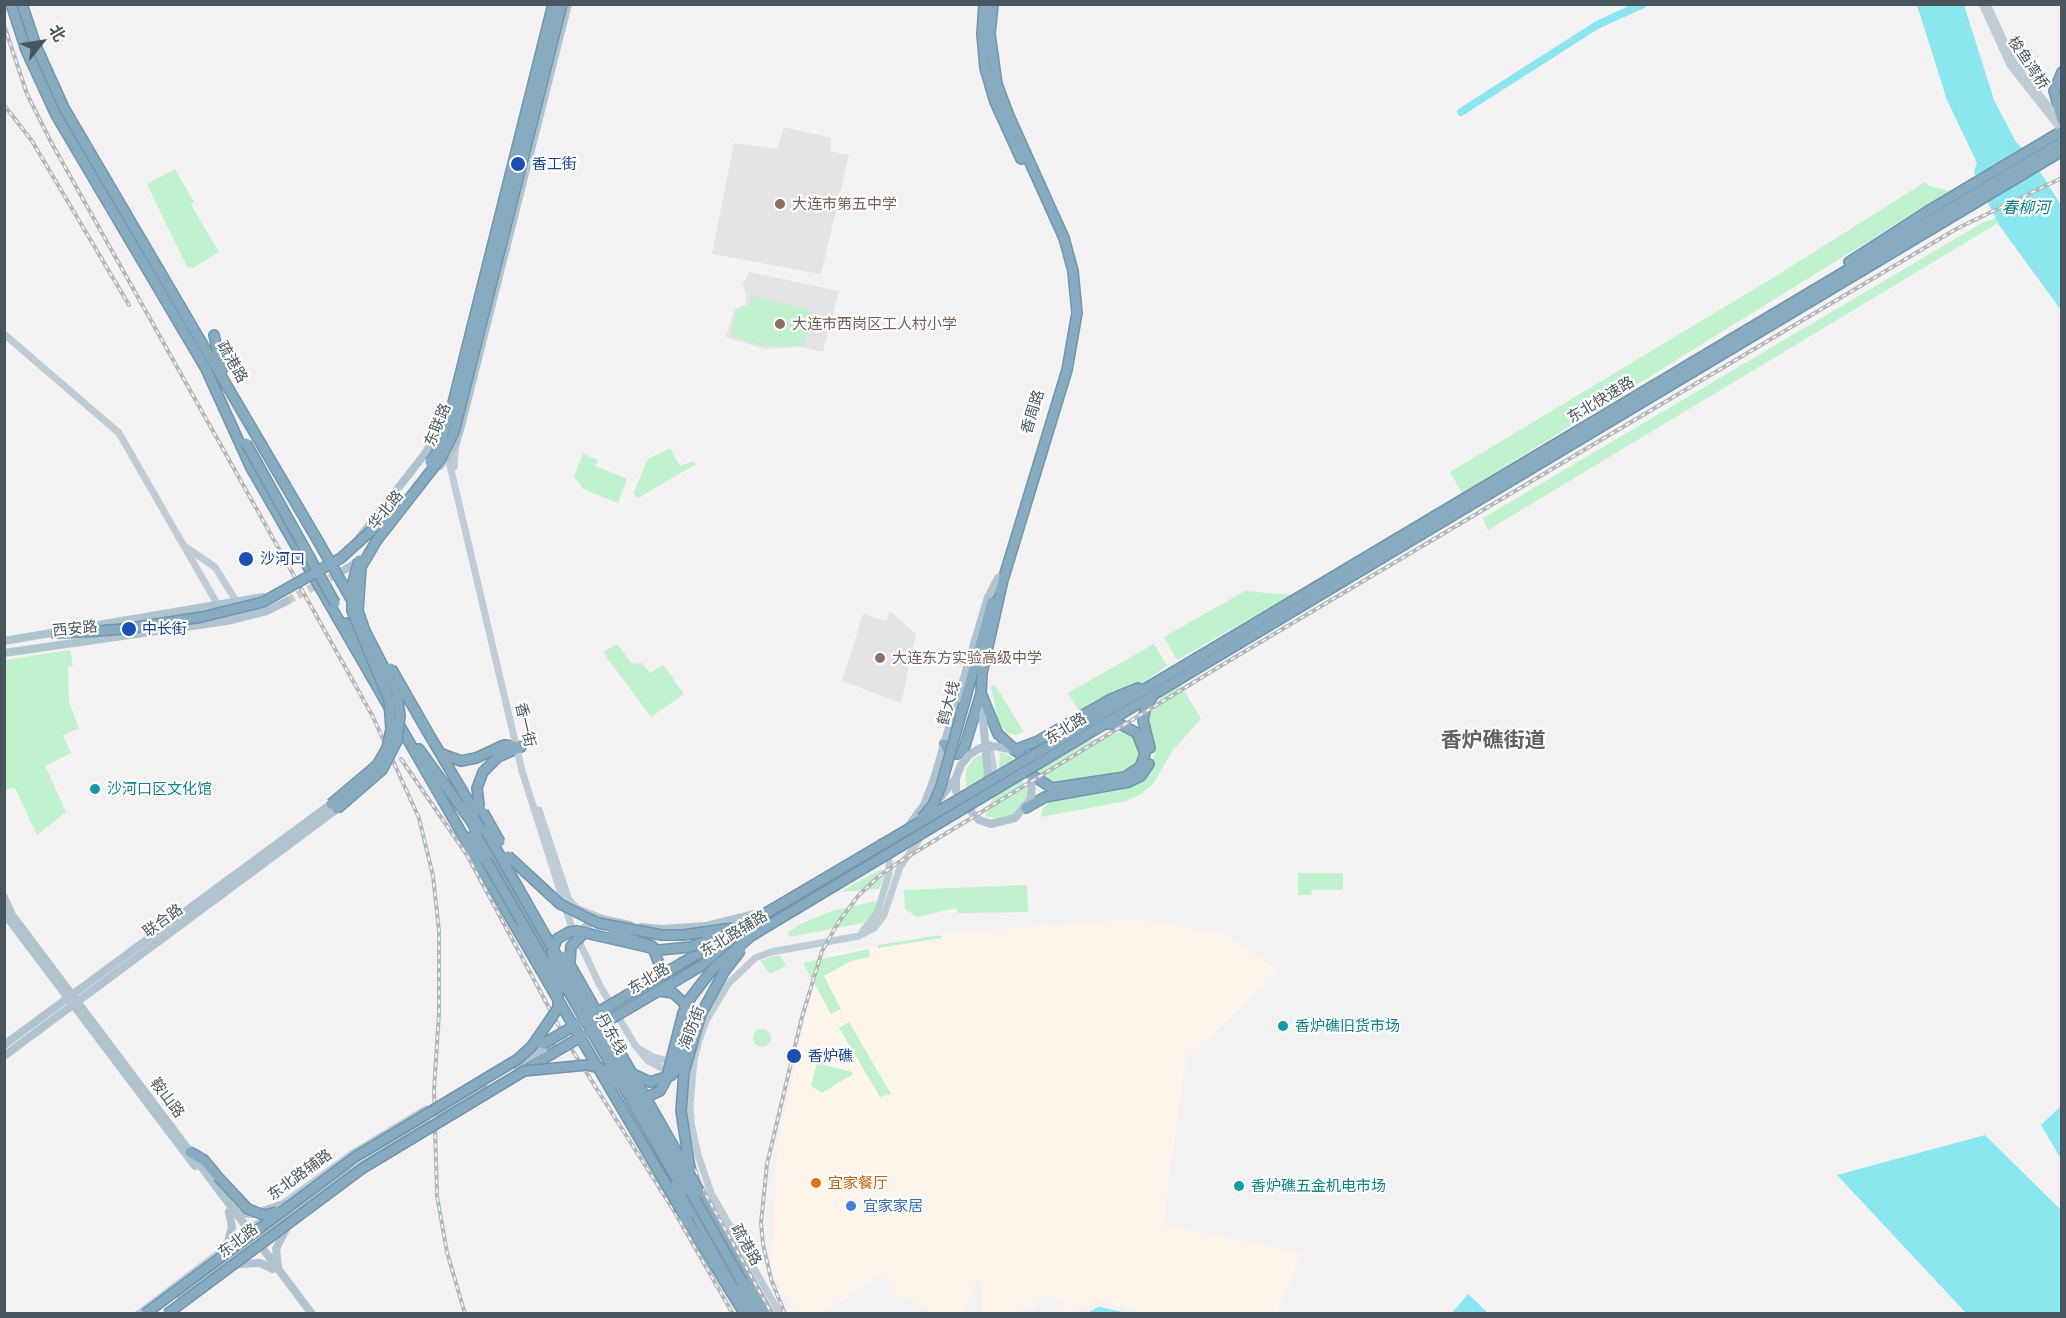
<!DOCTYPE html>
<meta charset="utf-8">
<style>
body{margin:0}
#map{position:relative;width:2066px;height:1318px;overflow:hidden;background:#f3f1f1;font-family:Quicksand,"Noto Sans SC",sans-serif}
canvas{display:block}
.frame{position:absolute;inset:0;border:6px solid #48575f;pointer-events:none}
.north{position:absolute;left:12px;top:12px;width:60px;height:60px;-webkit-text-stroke:4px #fff;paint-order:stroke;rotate:60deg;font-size:16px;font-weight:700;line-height:24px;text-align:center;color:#48575f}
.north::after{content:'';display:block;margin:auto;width:21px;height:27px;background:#48575f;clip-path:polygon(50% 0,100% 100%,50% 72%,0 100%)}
</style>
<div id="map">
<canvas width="2066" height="1318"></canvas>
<div class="frame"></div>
<div class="north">北</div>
</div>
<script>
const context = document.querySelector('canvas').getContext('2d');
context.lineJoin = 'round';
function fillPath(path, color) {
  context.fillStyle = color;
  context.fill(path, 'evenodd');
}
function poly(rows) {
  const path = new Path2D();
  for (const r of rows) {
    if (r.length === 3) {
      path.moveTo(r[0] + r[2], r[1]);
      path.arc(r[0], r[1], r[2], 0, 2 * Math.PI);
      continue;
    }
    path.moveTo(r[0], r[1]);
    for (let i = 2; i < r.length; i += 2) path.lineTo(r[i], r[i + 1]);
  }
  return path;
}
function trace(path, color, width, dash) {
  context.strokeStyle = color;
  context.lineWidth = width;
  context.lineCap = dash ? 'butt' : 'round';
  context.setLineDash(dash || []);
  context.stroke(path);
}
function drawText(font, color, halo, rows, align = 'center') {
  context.font = font + ' Quicksand,"Noto Sans SC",sans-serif';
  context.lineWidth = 4.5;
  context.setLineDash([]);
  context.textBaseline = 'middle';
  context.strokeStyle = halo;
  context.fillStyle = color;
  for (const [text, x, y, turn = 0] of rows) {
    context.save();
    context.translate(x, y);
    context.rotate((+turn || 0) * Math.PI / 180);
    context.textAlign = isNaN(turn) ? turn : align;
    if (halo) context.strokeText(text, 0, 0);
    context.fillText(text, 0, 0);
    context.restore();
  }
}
const commercial = poly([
 [1136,919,1227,935,1280,972,1186,1058,1163,1225,1302,1253,1278,1313,1142,1313,1097,1300,1072,1313,1062,1313,1065,1304,1049,1296,1042,1296,1035,1308,1009,1313,981,1313,983,1281,977,1280,964,1313,929,1313,924,1307,897,1295,881,1275,822,1313,796,1313,771,1271,777,1148,813,986,828,954,958,932]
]);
const education = poly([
 [784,127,831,138,830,151,849,155,821,274,712,254,734,143,777,149],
 [749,272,839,291,823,352,801,347,764,349,726,337,734,311,745,304,746,296,743,284],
 [890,611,916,634,901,703,842,681,863,614,886,621]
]);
const green = poly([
 [175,169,194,202,191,205,219,252,193,268,187,267,147,184],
 [1925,182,1930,186,1949,191,1462,493,1450,472,1776,276],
 [1996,218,1998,223,1488,530,1483,518,1982,223],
 [751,296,812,310,805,346,765,346,730,336,737,308,748,307],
 [670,448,680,466,693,461,696,464,638,498,633,494,648,459],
 [583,454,598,460,595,466,627,479,618,503,583,489,574,476],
 [1245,591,1291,595,1177,660,1164,637],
 [617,644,632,664,642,663,650,673,663,665,684,694,651,717,603,652],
 [1154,644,1167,666,1141,684,1117,692,1080,713,1068,693],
 [70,650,73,666,68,667,69,702,79,728,63,735,71,753,45,766,66,812,37,835,15,788,5,790,5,660],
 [995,685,1024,732,1015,735,1007,733,998,720,991,687],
 [1181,685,1201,719,1173,750,1153,784,1141,794,1126,801,1041,817,1042,810,1050,800,1136,784,1149,771,1155,753,1147,719,1162,696],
 [1127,730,1135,737,1141,754,1138,766,1133,770,1055,787,1045,781,1038,772,1043,766,1084,742],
 [1000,752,1009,755,1015,761,999,772],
 [984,754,985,780,966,791,966,769,974,758],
 [1022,779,1027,790,1027,801,1020,810,1009,817,997,819,985,816,994,796],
 [881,869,886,873,879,889,840,892],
 [1298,873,1343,873,1343,890,1312,890,1311,895,1298,895],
 [1027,885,1028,912,958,913,956,908,917,917,905,909,904,890],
 [876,901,874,913,863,923,790,937,788,933,800,924,832,911],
 [940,935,942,938,878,948,878,945],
 [869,949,870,957,851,961,824,976,841,1009,831,1014,803,963],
 [773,956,780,956,786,966,770,974,760,961],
 [849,1022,891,1094,880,1097,839,1028],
 [762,1038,9],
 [817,1063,852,1072,853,1074,822,1093,811,1086]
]);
const water = poly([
 [1917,5,1964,5,1994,100,2016,142,2030,156,2061,205,2061,310,1999,225,1976,178,1974,171,1977,163,1947,100],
 [2061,1106,2061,1159,2041,1125],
 [1985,1135,2061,1210,2061,1313,1966,1313,1837,1175],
 [1468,1294,1488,1313,1452,1313],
 [1100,1306,1100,1307,1127,1313,1087,1313]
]);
const river = poly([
 [1461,112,1597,25,1643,4]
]);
const primaryTunnel = poly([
 [287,601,339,573],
 [425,1125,440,1116]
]);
const secondary = poly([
 [1982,4,2010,65,2062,131],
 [1987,4,2014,63,2062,123],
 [4,334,119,433,227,621],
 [447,453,522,771,570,922,600,986,635,1045,648,1061,672,1073],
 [454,467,456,443],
 [184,546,215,567,238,604],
 [988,794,994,771,989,744],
 [539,810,569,900,577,908,601,918],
 [862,932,877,913,889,874,889,857,880,842],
 [641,1050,653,1057,675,1063],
 [281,1205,353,1153,426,1109],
 [138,1314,270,1214],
 [780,1314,711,1193,698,1155,691,1123,690,1104,694,1060,699,1040,706,1021,728,984,755,958,771,952,859,936,874,928,884,915,900,867,919,840]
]);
const primary = poly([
 [440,466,456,443,460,430,568,4],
 [359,538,424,455,443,425],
 [339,573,361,560],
 [4,641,263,597],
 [4,653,227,621,267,611,287,601],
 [1014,750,993,746,980,748,969,755,961,765,956,778,956,791,965,805,979,820,991,824,1015,818,1031,799,1032,775],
 [975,799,983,790,988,775,981,698],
 [933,807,956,778],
 [910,824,924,805,933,782,988,597,998,578],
 [4,897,12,915,312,1314],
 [4,913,195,1166],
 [641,927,662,929,706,926,759,913],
 [579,945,584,928,597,918,630,925],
 [4,1045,331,804],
 [4,1056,337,809],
 [515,1065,552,1044],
 [440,1116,485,1089],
 [235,1208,240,1213,253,1214,284,1204],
 [227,1246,232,1227,229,1212],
 [239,1264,260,1263,273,1269],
 [278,1266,276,1249,287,1227],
 [181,1298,336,1182,425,1125]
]);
const highway = poly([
 [11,4,26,50,56,115,206,369,251,468,390,709],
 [22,4,36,46,64,108,318,541],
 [984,4,982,34,985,68,995,102,1021,159],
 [993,4,990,34,997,84,1009,116,1064,238,1073,271,1077,313,1067,370,1003,580,982,673,981,693,998,734,1023,757,1032,775,1052,788,1125,777,1140,767,1145,754,1137,733,1120,724,1105,724],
 [2062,72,2054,91,2062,120],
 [1849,262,1928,211,2062,131],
 [214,335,222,370],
 [347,623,370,663],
 [55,633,84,632],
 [964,704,992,602],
 [397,721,518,931],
 [427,731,486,831],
 [1071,733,2062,142],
 [1076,741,2062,151],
 [945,744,949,753,957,754,964,749,981,693],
 [1150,748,1143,720,1146,707,1153,696],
 [419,749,471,821,553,964],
 [1014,750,1038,741,1111,699,1138,688],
 [442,754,461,761,476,758,504,745,521,747],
 [479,805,477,788,483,772,498,757,519,748],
 [1026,808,1045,797,1129,782,1141,776,1149,764],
 [471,837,486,860],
 [682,963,724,938],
 [689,973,741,942],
 [524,1071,550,1055],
 [190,1152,204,1160,218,1177],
 [699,1191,768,1314],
 [688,1200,750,1314],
 [684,1215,744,1313],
 [742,1282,760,1314]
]);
const rail = poly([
 [4,25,27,94,51,142,372,715,419,818,433,876,439,931,439,1013,434,1090,437,1196,447,1252,465,1314],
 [4,105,32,141,129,305],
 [401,759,467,855,569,1045,674,1211,733,1314],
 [743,955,715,989,693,1031,683,1065,683,1117,689,1150,700,1184,772,1314],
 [785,1314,771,1279,763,1244,761,1223,767,1164,802,1017,822,951,838,923,858,896,878,877,896,864,1227,662,1958,228,2062,178]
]);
const highwayBridge = poly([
 [246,443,335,603],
 [430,462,436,454,452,407,553,4],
 [318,541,351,599],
 [84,632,124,629,202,617,263,602,341,558,384,519],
 [391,668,427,731],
 [331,804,377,765,387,748,391,729,389,700,352,611,352,585,359,560],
 [337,809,382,770,397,741,400,716,397,693,365,631,358,611,361,567,377,540,441,458,454,432,562,4],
 [483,812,500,842],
 [922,818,933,805,941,786,964,704],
 [486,831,742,1282],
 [508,856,560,904,598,923,662,935,683,935,733,928],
 [518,931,684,1215],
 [613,933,652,946,660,966,655,978],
 [565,956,699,1191],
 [570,962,571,946,585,932],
 [593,1015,682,963],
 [599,1026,689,973],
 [543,1044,579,1023],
 [550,1055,584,1035],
 [633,1074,650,1082,672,1075,678,1067,691,1026,689,1011,682,1001,673,993,658,991],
 [629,1093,642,1099,660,1091,666,1080,683,1013,691,997,712,970,751,936,1076,741],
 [690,1169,681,1111,684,1072,701,1014,724,972,741,949],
 [218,1177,248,1209,264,1215,277,1212],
 [675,1186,690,1212],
 [683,1190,555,968,552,952,557,939,569,932,577,931,660,950,690,947,724,935,744,926,1071,733],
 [145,1314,355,1157,518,1059,532,1046,558,1008,558,985,486,860],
 [167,1314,363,1168,524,1071,587,1065,603,1069,615,1083]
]);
const markers = [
 [518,164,8,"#1a4fb4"],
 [780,204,6,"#8d6e63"],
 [780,324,6,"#8d6e63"],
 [246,559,8,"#1a4fb4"],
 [129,629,8,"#1a4fb4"],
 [880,658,6,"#8d6e63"],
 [95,789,6,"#0f9aa8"],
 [1283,1026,6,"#0f9aa8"],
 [794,1056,8,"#1a4fb4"],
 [816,1183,6,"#e8710a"],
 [1239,1186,6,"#0f9aa8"],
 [851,1206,6,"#3f7fe0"]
];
const streetNames = [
 ["梭鱼湾桥",2028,63,56],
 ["疏港路",232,362,60],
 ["东北快速路",1601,400,-31],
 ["香周路",1033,412,-73],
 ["东联路",438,425,-68],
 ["华北路",386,510,-51],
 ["西安路",75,629,-6],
 ["鹤大线",949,703,-75],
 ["香一街",525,725,77],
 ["东北路",1066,729,-32],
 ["联合路",163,921,-36],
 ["东北路辅路",734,934,-31],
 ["东北路",649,979,-31],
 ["海防街",692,1028,-69],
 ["丹东线",611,1034,60],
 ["鞍山路",167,1098,53],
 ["东北路辅路",300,1175,-36],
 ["东北路",238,1241,-37],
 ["疏港路",746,1245,60]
];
const transitNames = [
 ["香工街",532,164],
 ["沙河口",260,559],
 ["中长街",142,629],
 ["香炉礁",808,1056]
];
const educationNames = [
 ["大连市第五中学",792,204],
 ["大连市西岗区工人村小学",792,324],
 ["大连东方实验高级中学",892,658]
];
const cultureNames = [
 ["沙河口区文化馆",107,789],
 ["香炉礁旧货市场",1295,1026],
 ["香炉礁五金机电市场",1251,1186]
];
const foodNames = [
 ["宜家餐厅",828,1183]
];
const shopNames = [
 ["宜家家居",863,1206]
];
const waterNames = [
 ["春柳河",2026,208]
];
const districtNames = [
 ["香炉礁街道",1493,741]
];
fillPath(commercial, '#fdf5eb');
fillPath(education, '#e4e2e3');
fillPath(green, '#bff1cc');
fillPath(water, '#8be7ef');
trace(river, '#8be7ef', 8);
trace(primaryTunnel, '#c8cacc', 8, [8, 4]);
trace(highway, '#7296ac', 12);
trace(secondary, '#beccd5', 7);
trace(primary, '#b0c4d0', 8);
trace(highway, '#87abc1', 9);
trace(rail, '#b3b7bb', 4);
trace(rail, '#fff', 1.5, [4.5]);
trace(highwayBridge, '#7296ac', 12, []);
trace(highwayBridge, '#87abc1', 9);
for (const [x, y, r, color] of markers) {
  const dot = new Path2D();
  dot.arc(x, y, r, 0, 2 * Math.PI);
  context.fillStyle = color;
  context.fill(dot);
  trace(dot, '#fff', 2);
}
drawText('15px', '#48575f', '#fff', streetNames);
drawText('15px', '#164399', '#fff', transitNames, 'left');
drawText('15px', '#785e54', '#fff', educationNames, 'left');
drawText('15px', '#0d838f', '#fff', cultureNames, 'left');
drawText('15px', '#c56008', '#fff', foodNames, 'left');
drawText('15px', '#366cbe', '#fff', shopNames, 'left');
drawText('italic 16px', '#0a808a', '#fff', waterNames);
drawText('bold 21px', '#5d6266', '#fff', districtNames);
</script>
